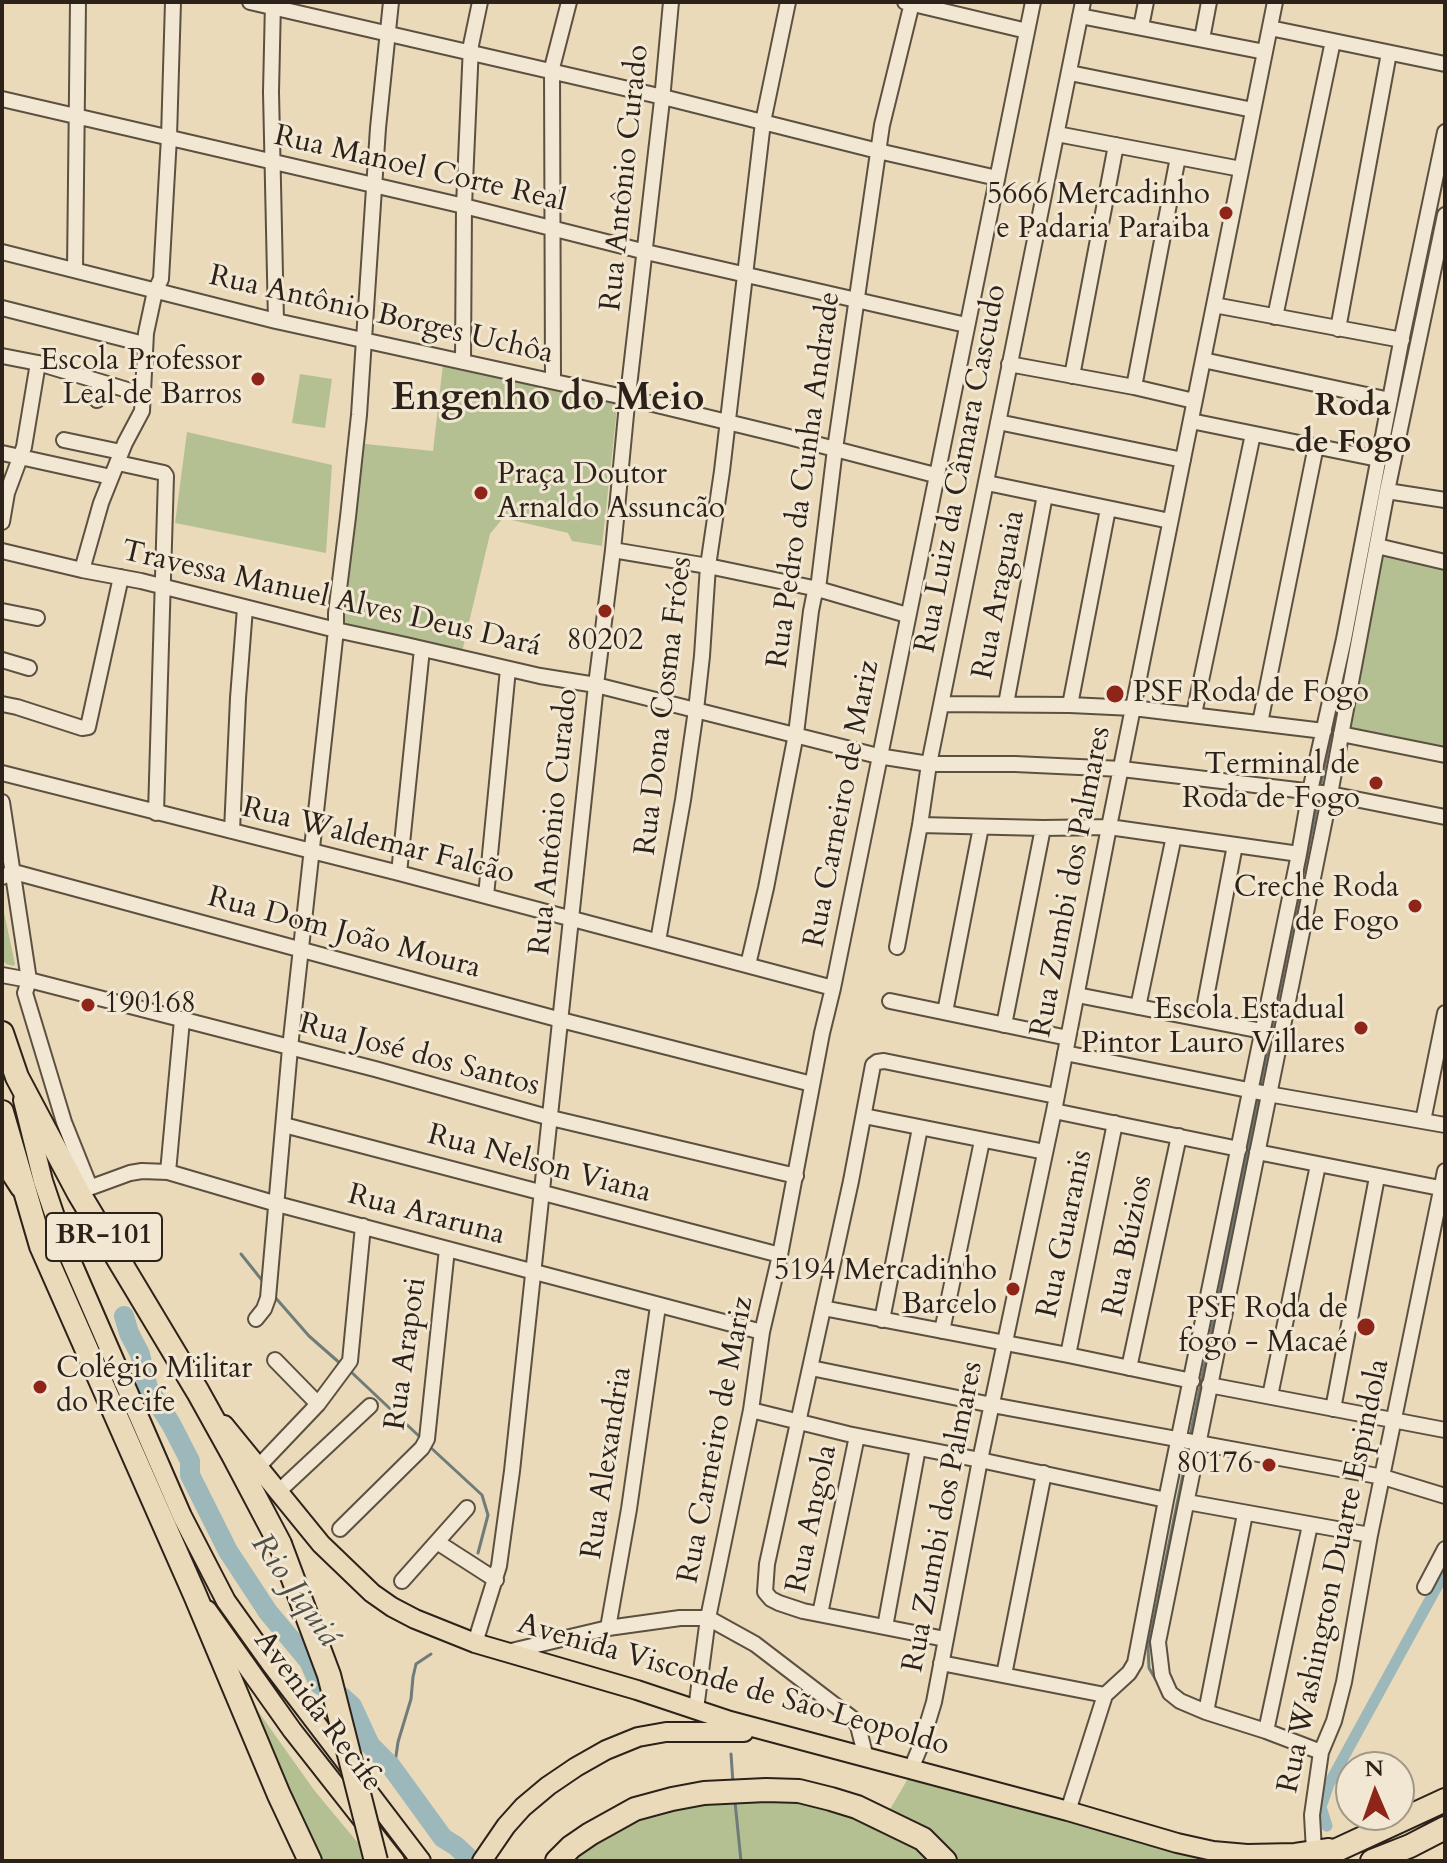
<!DOCTYPE html>
<meta charset="utf-8">
<style>
body{margin:0}
#map{position:relative;width:1447px;height:1863px;overflow:hidden;background:#eadaba;font-family:Cardo,serif}
canvas{display:block}
.frame{position:absolute;inset:0;border:4px solid #2c2219;pointer-events:none}
.north{position:absolute;left:1335px;top:1751px;width:80px;height:80px;box-sizing:border-box;background:#f1e7d2;border:2px solid #a29888;border-radius:50%;rotate:358deg;font-size:22px;font-weight:700;line-height:32px;text-align:center;color:#2c2219}
.north::after{content:'';display:block;margin:auto;width:28px;height:36px;background:#8f2418;clip-path:polygon(50% 0,100% 100%,50% 72%,0 100%)}
</style>
<div id="map">
<canvas width="1447" height="1863"></canvas>
<div class="frame"></div>
<div class="north">N</div>
</div>
<script>
const context = document.querySelector('canvas').getContext('2d');
context.lineJoin = 'round';
function fillPath(path, color) {
  context.fillStyle = color;
  context.fill(path, 'evenodd');
}
function poly(rows) {
  const path = new Path2D();
  for (const r of rows) {
    path.moveTo(r[0], r[1]);
    for (let i = 2; i < r.length; i += 2) path.lineTo(r[i], r[i + 1]);
  }
  return path;
}
function trace(path, color, width, dash) {
  context.strokeStyle = color;
  context.lineWidth = width;
  context.lineCap = dash ? 'butt' : 'round';
  context.setLineDash(dash || []);
  context.stroke(path);
}
function drawText(font, color, halo, rows, align = 'center') {
  context.font = font + ' Cardo,serif';
  context.lineWidth = 6;
  context.setLineDash([]);
  context.textBaseline = 'middle';
  context.strokeStyle = halo;
  context.fillStyle = color;
  for (const [text, x, y, turn = 0] of rows) {
    context.save();
    context.translate(x, y);
    context.rotate((+turn || 0) * Math.PI / 180);
    context.textAlign = isNaN(turn) ? turn : align;
    if (halo) context.strokeText(text, 0, 0);
    context.fillText(text, 0, 0);
    context.restore();
  }
}
const green = poly([
 [443,364,614,404,617,409,602,546,572,541,568,533,503,518,490,534,462,652,341,623,356,443,433,451],
 [300,374,332,379,325,428,292,423],
 [187,432,332,465,326,553,175,523],
 [1383,555,1445,567,1445,751,1347,731],
 [2,903,15,964,14,966,6,964,2,959],
 [194,1621,314,1790,373,1861,298,1861],
 [910,1775,1176,1845,1307,1861,550,1861,586,1824,751,1790,885,1818]
]);
const stream = poly([
 [1376,510,1440,188],
 [1321,784,1341,686],
 [1261,1083,1318,801],
 [241,1254,265,1284],
 [274,1296,309,1336,342,1365],
 [348,1369,421,1438],
 [1191,1432,1258,1100],
 [429,1446,482,1495,488,1515,478,1553],
 [1156,1680,1149,1668,1148,1648,1188,1449],
 [731,1754,733,1783],
 [394,1770,398,1742,411,1699,413,1677,416,1664,431,1654],
 [1322,1798,1323,1799],
 [735,1802,741,1861]
]);
const canal = poly([
 [1327,1826,1321,1807,1329,1784,1445,1572]
]);
const river = poly([
 [124,1316,129,1333,140,1354,148,1388,171,1424,190,1461,190,1475,228,1551,268,1612,309,1661,319,1684,342,1697,352,1706,370,1745,390,1765,443,1838,456,1846,472,1861]
]);
const minor = poly([
 [250,2,663,97,878,151,997,178],
 [273,2,271,92,276,321],
 [905,2,1027,31],
 [1080,16,1265,52],
 [1141,27,1146,2],
 [1270,28,1445,64],
 [1202,39,1209,2],
 [1070,73,1253,110],
 [2,99,464,206,646,252,966,325],
 [1057,134,1241,169],
 [2,252,276,321,628,398,785,436,935,475],
 [75,270,78,2],
 [1214,305,1402,340],
 [2,308,144,344],
 [1275,317,1333,41],
 [1338,329,1389,53],
 [2,356,38,363,144,395],
 [1203,360,1390,400],
 [463,362,464,206,471,45,480,2],
 [1009,364,1134,387,1194,401],
 [1072,376,1116,145],
 [553,381,552,68,569,2],
 [1134,387,1178,157],
 [97,400,100,382],
 [1191,421,1378,459],
 [998,422,1183,460],
 [64,440,121,452],
 [2,453,111,477],
 [118,463,164,473,166,476,156,813],
 [987,483,1170,521],
 [1387,491,1445,500],
 [2,522,7,493,24,447,38,363],
 [1377,546,1445,562],
 [613,550,708,566,818,589,907,615],
 [2,551,82,570,141,581,336,630,406,645,540,676,596,685,878,756,929,764,1015,764,1122,769,1330,794,1445,817],
 [82,570,101,503,125,443,142,411,146,333,155,291,161,279,169,137,173,2],
 [2,611,37,618],
 [2,660,29,668],
 [2,704,17,707,82,728,88,727,121,577],
 [941,704,1070,705,1133,708,1324,731],
 [1006,704,1045,495],
 [1070,705,1108,509],
 [1194,714,1253,434],
 [1260,723,1316,446],
 [1341,734,1445,755],
 [2,773,399,873,833,988],
 [2,802,29,980,25,993,64,1122,90,1187],
 [920,825,1043,828,1109,827,1299,854],
 [232,831,238,698,245,608],
 [399,873,422,649],
 [2,877,14,872,561,1020,812,1084],
 [486,896,508,669],
 [658,941,683,800,696,710,702,656,708,566,722,471,763,122,788,2],
 [897,947,920,825,929,764,1083,2],
 [748,965,766,888,796,734,811,611,814,596,818,589,835,449,882,125,912,3],
 [2,975,29,980,375,1069,551,1118,796,1176],
 [1077,995,1262,1031],
 [890,1001,1068,1038],
 [1138,1007,1174,836],
 [945,1012,981,827],
 [1202,1019,1235,845],
 [1004,1025,1043,828],
 [1065,1053,1268,1094,1445,1125],
 [1054,1111,1239,1149],
 [864,1116,1045,1152],
 [1423,1121,1445,1013],
 [284,1125,780,1255],
 [1257,1152,1445,1189],
 [168,1172,182,1020],
 [78,1192,130,1173,142,1171,168,1172,277,1204,762,1332],
 [823,1308,1068,1355,1192,1381],
 [256,1319,264,1309,268,1298,290,1048,336,630,336,613,348,517,359,415,378,128,391,2],
 [882,1320,920,1128],
 [942,1331,982,1141],
 [1068,1355,1115,1123],
 [275,1360,318,1404],
 [811,1368,992,1405,1383,1477,1445,1496],
 [1129,1368,1179,1136],
 [1209,1385,1445,1430],
 [1270,1396,1318,1165],
 [1333,1409,1377,1177],
 [751,1410,848,1434,980,1460,1166,1500],
 [258,1467,318,1404,350,1361,363,1226],
 [278,1492,370,1406],
 [1187,1502,1370,1535],
 [340,1529,422,1448,427,1439,447,1249],
 [437,1542,496,1580],
 [402,1581,467,1508],
 [1425,1587,1445,1549],
 [820,1614,857,1436],
 [885,1627,918,1448],
 [608,1628,629,1509,658,1306],
 [945,1639,803,1611,779,1603,771,1599,765,1592,767,1564,851,1181,873,1065,877,1062,884,1061,1056,1096],
 [475,1643,499,1566,512,1471,596,685,613,550,627,404,662,100,671,2],
 [507,1652,608,1628,680,1618,708,1618,755,1644,853,1719,858,1726,866,1758],
 [941,1663,1105,1695],
 [1004,1675,1044,1473],
 [1105,1695,1129,1673,1135,1663,1166,1500,1299,854,1310,791,1344,639,1402,337,1445,132],
 [696,1709,708,1618,751,1410,762,1332,780,1255,822,1033,833,988,1033,2],
 [1206,1712,1245,1514],
 [1266,1731,1310,1525],
 [1321,1752,1266,1731,1206,1712,1180,1701,1170,1693,1162,1675,1158,1642,1330,794,1387,491,1445,215],
 [911,1769,921,1745,934,1702,980,1460,1054,1111,1109,827,1275,2],
 [1068,1811,1105,1695],
 [1314,1851,1312,1815,1321,1752,1334,1721,1344,1682,1370,1535,1445,1171]
]);
const major = poly([
 [23,1100,43,1181,66,1249,182,1516,226,1601,271,1664,421,1861],
 [2,1160,20,1188],
 [224,1425,321,1544,372,1593,392,1607,415,1619,475,1643,637,1690,730,1721,1068,1811,1177,1843,1213,1851,1247,1854,1295,1853,1329,1848],
 [207,1610,292,1730,395,1861],
 [482,1861,506,1826,523,1807,548,1786,576,1767,606,1750,638,1737,666,1732,744,1732]
]);
const highway = poly([
 [2,1033,17,1077,78,1192,198,1392,233,1455,280,1544],
 [2,1112,41,1246,195,1595,279,1795,310,1861],
 [557,1861,571,1847,590,1834,635,1809,672,1799,704,1793,766,1790,799,1791,831,1799,857,1807,923,1839,945,1861],
 [1313,1861,1445,1800],
 [1372,1861,1410,1846,1445,1828]
]);
const highwayBridge = poly([
 [280,1544,329,1675,376,1861]
]);
const markers = [
 [1226,213,8,"#8f2418"],
 [258,379,8,"#8f2418"],
 [481,493,8,"#8f2418"],
 [605,611,8,"#8f2418"],
 [1115,694,10,"#8f2418"],
 [1376,783,8,"#8f2418"],
 [1415,906,8,"#8f2418"],
 [88,1005,8,"#8f2418"],
 [1361,1028,8,"#8f2418"],
 [1013,1289,8,"#8f2418"],
 [1366,1327,10,"#8f2418"],
 [40,1387,8,"#8f2418"],
 [1269,1465,8,"#8f2418"]
];
const shields = [
 [104,1237,116]
];
const shieldNames = [
 ["BR-101",104,1237]
];
const streetNames = [
 ["Rua Manoel Corte Real",420,170,13],
 ["Rua Antônio Curado",626,178,-84],
 ["Rua Antônio Borges Uchôa",381,316,13],
 ["Rua Luiz da Câmara Cascudo",962,469,-79],
 ["Rua Pedro da Cunha Andrade",805,480,-82],
 ["Rua Araguaia",1000,595,-79],
 ["Travessa Manuel Alves Deus Dará",331,600,13],
 ["Rua Dona Cosma Fróes",665,706,-83],
 ["Rua Carneiro de Mariz",843,804,-79],
 ["Rua Antônio Curado",555,822,-84],
 ["Rua Waldemar Falcão",378,842,14],
 ["Rua Zumbi dos Palmares",1072,882,-79],
 ["Rua Dom João Moura",344,934,15],
 ["Rua José dos Santos",419,1056,15],
 ["Rua Nelson Viana",539,1165,15],
 ["Rua Araruna",426,1216,15],
 ["Rua Guaranis",1066,1234,-78],
 ["Rua Búzios",1129,1246,-78],
 ["Rua Arapoti",407,1354,-82],
 ["Rua Carneiro de Mariz",717,1440,-79],
 ["Rua Alexandria",608,1463,-81],
 ["Rua Zumbi dos Palmares",944,1517,-79],
 ["Rua Angola",813,1519,-78],
 ["Rua Washington Duarte Espindola",1335,1576,-78],
 ["Avenida Visconde de São Leopoldo",733,1686,16],
 ["Avenida Recife",317,1712,53]
];
const poiNames = [
 ["5666 Mercadinho",1210,196],
 ["e Padaria Paraiba",1210,230],
 ["Escola Professor",242,362],
 ["Leal de Barros",242,396],
 ["Praça Doutor",497,476,"left"],
 ["Arnaldo Assuncão",497,510,"left"],
 ["80202",605,642,"center"],
 ["PSF Roda de Fogo",1133,694,"left"],
 ["Terminal de",1360,766],
 ["Roda de Fogo",1360,800],
 ["Creche Roda",1399,889],
 ["de Fogo",1399,923],
 ["190168",104,1005,"left"],
 ["Escola Estadual",1345,1011],
 ["Pintor Lauro Villares",1345,1045],
 ["5194 Mercadinho",997,1272],
 ["Barcelo",997,1306],
 ["PSF Roda de",1348,1310],
 ["fogo - Macaé",1348,1344],
 ["Colégio Militar",56,1370,"left"],
 ["do Recife",56,1404,"left"],
 ["80176",1253,1465]
];
const neighbourhoodNames = [
 ["Roda",1353,408],
 ["de Fogo",1353,445]
];
const waterNames = [
 ["Rio Jiquiá",294,1591,55]
];
const districtNames = [
 ["Engenho do Meio",548,400]
];
fillPath(green, '#b4c092');
trace(stream, '#6f7c7a', 3);
trace(canal, '#9cb8ba', 11);
trace(river, '#9cb8ba', 20);
trace(minor, '#5c5041', 18);
trace(major, '#2c2219', 22);
trace(highway, '#2c2219', 26);
trace(minor, '#f1e7d2', 14);
trace(major, '#eadaba', 18);
trace(highway, '#eadaba', 22);
trace(highwayBridge, '#2c2219', 26, []);
trace(highwayBridge, '#eadaba', 22);
for (const [x, y, r, color] of markers) {
  const dot = new Path2D();
  dot.arc(x, y, r, 0, 2 * Math.PI);
  context.fillStyle = color;
  context.fill(dot);
  trace(dot, '#f1e7d2', 3);
}
for (const [x, y, w] of shields) {
  const box = new Path2D();
  box.roundRect(x - w / 2, y - 24, w, 48, 6);
  context.fillStyle = '#f1e7d2';
  context.fill(box);
  trace(box, '#2c2219', 2);
}
drawText('bold 28px', '#2c2219', null, shieldNames);
drawText('30px', '#2c2219', '#f1e7d2', streetNames);
drawText('30px', '#2c2219', '#f1e7d2', poiNames, 'right');
drawText('bold 32px', '#2c2219', '#f1e7d2', neighbourhoodNames);
drawText('italic 32px', '#4e4f49', '#f1e7d2', waterNames);
drawText('bold 38px', '#2c2219', '#f1e7d2', districtNames);
</script>
